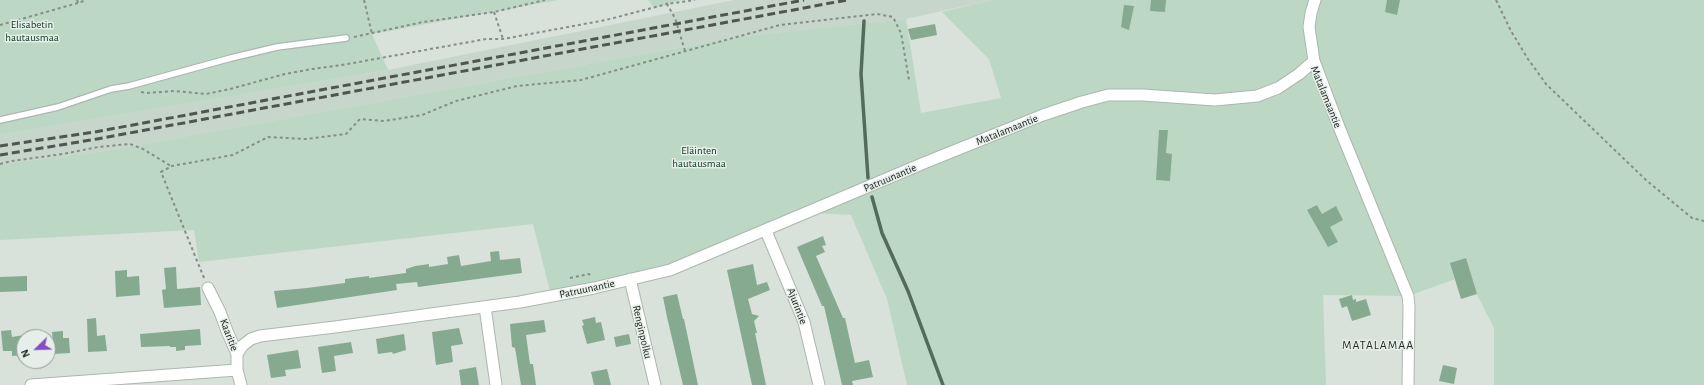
<!DOCTYPE html>
<meta charset="utf-8">
<style>
body{margin:0}
#map{position:relative;width:1704px;height:385px;overflow:hidden;background:#d8e1da;font-family:"Alegreya Sans",sans-serif}
canvas{display:block}
.north{position:absolute;left:16px;top:329px;width:40px;height:40px;box-sizing:border-box;background:#e5eee8;border:1px solid #949a96;border-radius:50%;rotate:247deg;font-size:11px;font-weight:700;line-height:16px;text-align:center;color:#1a1d1b}
.north::after{content:'';display:block;margin:auto;width:14px;height:18px;background:#864ac1;clip-path:polygon(50% 0,100% 100%,50% 72%,0 100%)}
</style>
<div id="map">
<canvas width="1704" height="385"></canvas>
<div class="north">N</div>
</div>
<script>
const context = document.querySelector('canvas').getContext('2d');
context.lineJoin = 'round';
function fillPath(path, color) {
  context.fillStyle = color;
  context.fill(path, 'evenodd');
}
function poly(rows) {
  const path = new Path2D();
  for (const r of rows) {
    path.moveTo(r[0], r[1]);
    for (let i = 2; i < r.length; i += 2) path.lineTo(r[i], r[i + 1]);
  }
  return path;
}
function trace(path, color, width, dash) {
  context.strokeStyle = color;
  context.lineWidth = width;
  context.lineCap = dash ? 'butt' : 'round';
  context.setLineDash(dash || []);
  context.stroke(path);
}
function drawText(font, color, halo, rows, align = 'center') {
  context.font = font + ' "Alegreya Sans",sans-serif';
  context.lineWidth = 3;
  context.setLineDash([]);
  context.textBaseline = 'middle';
  context.strokeStyle = halo;
  context.fillStyle = color;
  for (const [text, x, y, turn = 0] of rows) {
    context.save();
    context.translate(x, y);
    context.rotate((+turn || 0) * Math.PI / 180);
    context.textAlign = isNaN(turn) ? turn : align;
    if (halo) context.strokeText(text, 0, 0);
    context.fillText(text, 0, 0);
    context.restore();
  }
}
const built = poly([
 [734,0,992,0,906,19,744,36,99,152,0,164,0,135,388,70]
]);
const green = poly([
 [0,0,558,0,372,34,388,70,0,135],
 [648,0,681,0,654,8],
 [992,0,1704,0,1704,385,1494,385,1494,328,1467,275,1408,296,1323,295,1326,385,907,385,887,299,851,215,813,213,764,227,719,243,669,265,595,284,550,291,533,224,199,262,194,230,0,240,0,164,99,152,744,36,906,19,921,113,1001,98,989,59,942,12]
]);
const stream = poly([
 [864,21,861,74,868,178],
 [872,197,882,233,908,291,943,385]
]);
const building = poly([
 [1151,0,1166,0,1165,12,1150,11],
 [1387,0,1400,0,1397,15,1385,12],
 [1124,5,1134,6,1129,30,1121,27],
 [935,24,937,35,911,40,908,29],
 [1159,130,1168,130,1166,153,1172,154,1170,181,1156,180],
 [1317,205,1322,214,1336,206,1343,220,1330,227,1338,242,1328,247,1307,210],
 [823,236,826,245,822,246,825,252,816,256,843,318,845,318,855,363,869,360,873,377,852,381,853,385,842,385,824,306,822,306,797,247],
 [499,251,500,260,520,258,522,273,418,287,417,282,396,284,397,290,277,308,274,291,307,288,345,283,345,279,369,276,369,278,406,273,406,269,415,266,429,264,429,267,448,264,447,257,459,255,461,266,491,261,490,252],
 [1466,258,1477,294,1461,299,1450,263],
 [753,264,757,285,767,282,770,290,748,299,752,314,759,316,754,321,757,333,755,333,766,385,752,385,727,270],
 [176,267,177,289,200,287,201,305,164,308,162,290,166,289,164,268],
 [127,270,127,277,139,276,140,295,116,297,115,271],
 [27,276,27,291,0,292,0,277],
 [677,294,683,319,684,319,698,385,683,385,667,317,663,297],
 [1352,295,1353,300,1356,299,1356,302,1366,299,1371,315,1352,321,1347,306,1342,308,1339,299],
 [595,317,596,323,601,322,605,340,587,344,582,326,584,325,582,320],
 [96,318,97,336,105,335,107,351,88,352,87,319],
 [544,320,546,332,526,335,530,364,533,364,536,385,521,385,516,354,515,348,512,347,510,324],
 [459,328,463,344,451,346,453,362,436,365,432,332],
 [200,329,201,345,185,346,185,350,176,351,176,347,170,347,170,346,141,347,140,334],
 [11,330,12,337,24,335,24,355,12,356,12,351,3,351,1,331],
 [63,331,63,338,69,338,70,353,54,354,52,332],
 [404,334,406,350,393,354,392,352,378,354,376,339],
 [629,334,631,344,616,347,614,337],
 [351,342,353,353,334,356,336,371,322,373,318,347],
 [298,350,301,368,285,370,286,376,271,378,267,355],
 [1443,365,1457,368,1454,384,1439,381],
 [476,367,479,385,461,385,459,370],
 [607,369,611,385,594,385,591,372]
]);
const path = poly([
 [77,0,78,3,86,0],
 [364,0,372,34],
 [1496,0,1511,31,1528,59,1546,84,1646,180,1692,218,1704,221],
 [494,12,503,39],
 [0,25,78,3],
 [354,37,423,22,494,12,545,0],
 [685,51,675,18,667,4,695,0],
 [141,92,147,93,175,91,206,94,230,89,285,74,312,69,342,65,486,39,503,39,606,20,667,4,667,0],
 [0,164,12,161,63,154,98,147,130,144,143,149,171,166],
 [204,278,161,172,172,166,233,155,268,137,306,139,346,134,360,119,384,121,422,115,456,101,517,86,581,80,780,25,877,14,893,17,901,33,909,80],
 [570,278,589,274,591,277]
]);
const service = poly([
 [0,120,58,107,111,89,129,86,231,58,277,47,346,38]
]);
const minor = poly([
 [1314,61,1309,27,1311,13,1315,0],
 [766,231,804,322,819,385],
 [630,279,655,385],
 [208,288,220,312,227,331,237,354,237,370,241,385],
 [485,307,496,385],
 [237,354,242,346,251,339,260,336,335,327,520,302,594,288,670,270,924,163,1043,115,1082,102,1108,95,1143,95,1215,100,1257,96,1278,88,1299,74,1314,61,1339,127,1408,296,1409,307,1408,385],
 [31,385,237,370]
]);
const rail = poly([
 [0,146,95,132,804,0],
 [0,155,97,139,847,0]
]);
const parkNames = [
 ["Elisabetin",32,25],
 ["hautausmaa",32,38],
 ["Eläinten",699,151],
 ["hautausmaa",699,164]
];
const streetNames = [
 ["Matalamaantie",1326,97,68],
 ["Matalamaantie",1007,130,-22],
 ["Patruunantie",890,178,-23],
 ["Patruunantie",587,289,-12],
 ["Ajurintie",797,306,69],
 ["Renginpolku",642,332,77],
 ["Kaaritie",229,335,69]
];
const neighbourhoodNames = [
 ["MATALAMAA",1378,345]
];
fillPath(built, '#c6d6ca');
fillPath(green, '#bcd8c4');
trace(stream, '#526b5a', 3.5);
fillPath(building, '#86aa90');
trace(service, '#adb6b0', 8);
trace(minor, '#adb6b0', 13);
trace(path, '#868c88', 2, [3, 3]);
trace(service, '#fff', 5.5);
trace(minor, '#fff', 11);
trace(rail, '#505551', 3, [8, 4]);
drawText('11px', '#0a381e', '#e5eee8', parkNames);
drawText('11px', '#1a1d1b', '#e5eee8', streetNames);
context.letterSpacing = '1px';
drawText('12px', '#252c27', '#e5eee8', neighbourhoodNames);
context.letterSpacing = '0px';
</script>
